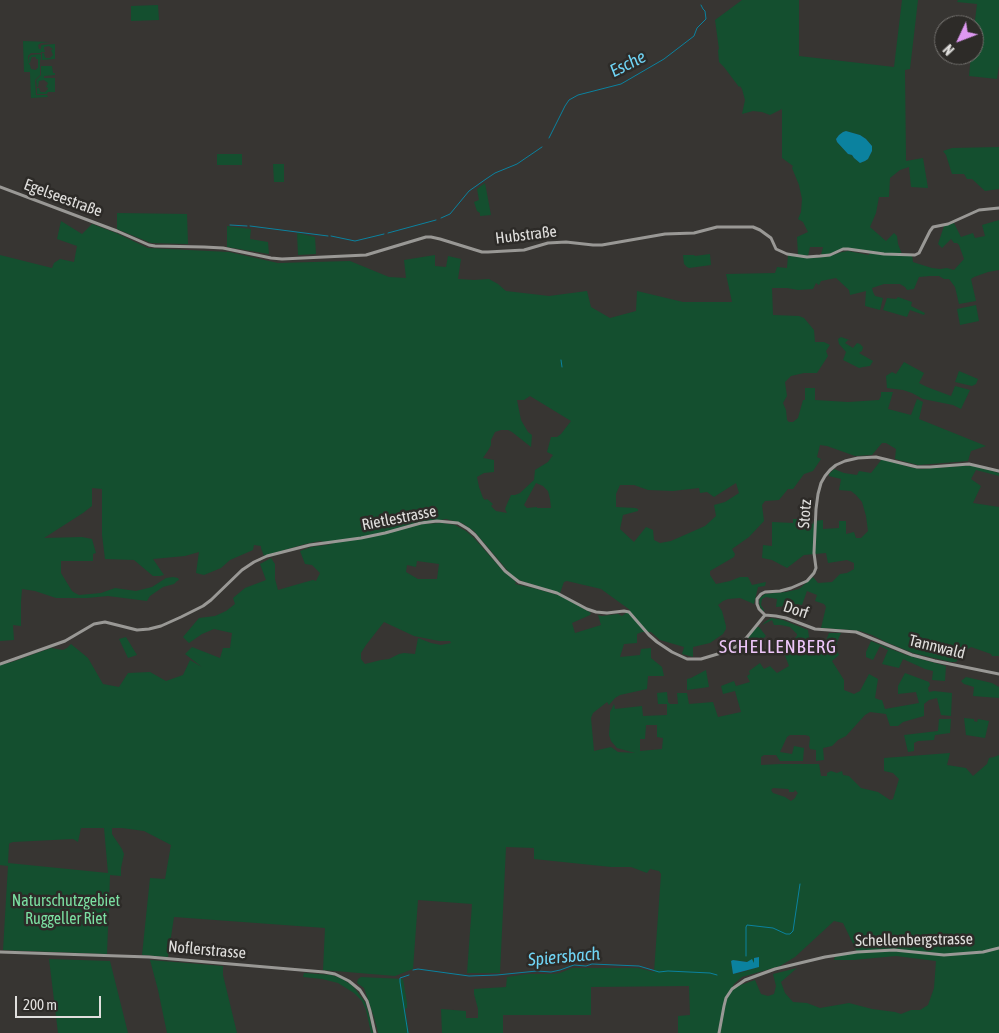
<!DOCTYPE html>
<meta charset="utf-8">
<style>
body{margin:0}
#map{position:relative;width:999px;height:1033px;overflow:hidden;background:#373532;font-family:"Asap Condensed",sans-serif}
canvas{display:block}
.north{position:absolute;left:934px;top:15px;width:50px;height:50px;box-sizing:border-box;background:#2d2b28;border:1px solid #757370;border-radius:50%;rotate:227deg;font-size:14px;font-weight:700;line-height:20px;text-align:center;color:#e0dfdd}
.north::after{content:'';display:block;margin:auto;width:18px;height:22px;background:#de98f2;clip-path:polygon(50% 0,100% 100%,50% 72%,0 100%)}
.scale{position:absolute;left:15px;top:996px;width:86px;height:22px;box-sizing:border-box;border:2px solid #e0dfdd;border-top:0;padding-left:6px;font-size:15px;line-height:18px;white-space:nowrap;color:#e0dfdd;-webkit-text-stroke:4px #2d2b28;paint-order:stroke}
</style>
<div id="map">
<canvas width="999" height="1033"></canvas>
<div class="north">N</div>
<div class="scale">200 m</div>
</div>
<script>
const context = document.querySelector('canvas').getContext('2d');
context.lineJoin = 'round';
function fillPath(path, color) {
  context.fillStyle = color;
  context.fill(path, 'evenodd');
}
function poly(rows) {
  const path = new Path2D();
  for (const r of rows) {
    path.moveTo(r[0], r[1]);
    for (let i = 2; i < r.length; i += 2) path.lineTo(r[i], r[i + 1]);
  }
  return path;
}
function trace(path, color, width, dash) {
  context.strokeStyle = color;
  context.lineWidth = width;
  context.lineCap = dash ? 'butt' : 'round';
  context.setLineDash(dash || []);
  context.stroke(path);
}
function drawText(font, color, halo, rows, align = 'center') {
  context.font = font + ' "Asap Condensed",sans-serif';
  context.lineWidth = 5;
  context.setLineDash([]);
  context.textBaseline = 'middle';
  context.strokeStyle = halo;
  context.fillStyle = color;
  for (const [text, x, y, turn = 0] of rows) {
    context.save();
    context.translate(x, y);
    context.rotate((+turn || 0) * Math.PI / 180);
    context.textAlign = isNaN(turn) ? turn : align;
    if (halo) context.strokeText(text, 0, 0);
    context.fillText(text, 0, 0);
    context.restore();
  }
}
const green = poly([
 [742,0,799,0,799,56,894,67,902,0,918,0,910,69,905,70,906,161,923,158,928,188,911,187,909,167,900,170,890,178,889,197,879,197,876,213,870,227,886,241,894,233,897,236,898,244,902,254,896,255,912,255,913,262,919,264,932,268,940,269,947,268,954,270,964,259,959,245,957,243,954,243,951,239,942,248,938,244,944,226,954,223,961,237,973,233,975,238,985,236,982,225,999,220,999,270,988,272,974,277,971,279,976,301,959,304,955,287,949,279,944,279,939,276,930,276,919,277,914,289,907,290,905,287,900,284,884,284,872,288,873,292,875,296,883,298,880,310,865,306,866,291,850,295,849,290,836,278,821,281,819,285,816,283,813,289,798,290,787,288,772,288,773,315,799,316,804,318,814,330,815,342,824,342,830,345,826,351,828,356,817,373,804,373,791,376,785,382,787,396,783,403,786,410,787,420,789,422,793,422,798,418,803,400,805,400,805,388,815,388,815,400,848,402,879,400,881,396,881,392,893,392,888,409,911,415,917,399,923,402,919,419,986,446,971,451,968,461,918,465,895,459,896,449,886,443,882,443,872,455,855,456,827,446,820,445,817,457,821,459,813,471,804,474,793,489,788,489,779,500,765,501,762,505,764,521,749,537,732,549,735,554,734,557,710,571,710,575,716,584,730,581,740,577,748,577,752,585,766,582,765,586,758,587,754,604,740,598,728,599,723,601,718,605,722,611,726,626,726,629,723,634,710,643,693,647,693,657,682,654,684,647,660,640,651,632,642,632,637,634,637,643,624,644,620,657,640,655,641,649,651,648,651,658,662,667,664,676,648,676,647,689,620,695,615,698,609,705,607,702,593,713,591,718,594,751,611,747,618,752,635,753,617,748,611,741,609,735,610,722,610,712,614,704,615,709,642,706,643,716,667,715,667,704,658,704,657,693,667,692,668,702,670,704,678,704,677,693,687,693,689,704,713,702,718,717,741,712,735,691,723,694,721,686,734,681,736,686,750,682,747,676,750,674,749,671,760,663,764,669,770,666,777,673,789,666,784,653,786,650,784,644,794,639,797,636,797,634,790,627,781,625,774,625,772,620,762,625,765,622,771,618,783,620,808,630,809,637,813,642,824,646,829,633,841,633,837,642,837,651,839,655,832,661,844,680,844,690,854,694,860,691,869,674,878,679,875,698,880,700,882,700,885,709,919,703,916,692,898,694,898,686,905,673,929,682,930,685,928,688,929,692,934,691,952,693,951,716,941,715,937,698,929,700,924,704,924,716,903,722,898,726,890,726,886,714,870,712,865,715,846,736,838,740,832,746,823,748,824,760,816,761,816,750,810,749,809,746,810,738,809,736,805,735,790,735,787,737,780,752,792,754,794,746,804,748,803,761,780,761,776,755,764,755,761,757,761,765,780,764,819,764,821,776,827,776,827,773,831,771,837,773,842,771,843,775,849,776,861,788,878,792,890,800,893,799,899,779,893,773,884,771,884,758,950,753,947,765,966,768,973,776,987,764,989,758,994,757,999,755,999,1033,678,1033,678,1016,690,1015,689,986,591,987,591,1015,503,1015,503,1033,442,1033,441,1009,466,1011,466,1018,478,1018,478,1009,474,994,474,989,506,987,507,977,527,974,551,974,560,973,572,968,638,968,654,972,661,874,659,871,650,869,647,873,631,867,611,867,534,859,534,848,506,847,500,973,467,973,472,904,418,900,413,969,395,976,323,970,325,928,174,917,168,957,142,955,150,878,165,879,171,845,144,831,122,828,112,828,112,834,122,849,124,854,121,868,121,876,110,875,107,954,3,950,8,866,0,865,0,665,12,662,51,648,63,650,67,648,71,644,88,658,103,684,119,687,128,673,150,672,166,681,183,675,190,660,202,667,185,654,192,647,220,658,223,648,230,648,232,633,214,629,202,634,189,643,183,637,199,618,215,616,226,611,235,604,233,598,245,588,266,580,260,564,271,558,275,564,275,579,278,590,302,583,313,580,316,581,320,573,312,565,305,564,300,551,311,547,333,544,320,541,305,544,264,556,261,548,261,546,254,545,253,550,230,560,221,568,204,575,196,573,199,552,185,556,153,559,164,575,160,576,153,576,134,560,105,559,102,535,102,489,92,488,92,506,83,513,44,538,82,537,92,539,96,553,93,554,93,561,61,561,61,573,72,591,75,593,79,595,101,593,115,588,136,591,152,587,166,578,173,577,178,578,179,580,177,581,174,584,163,587,150,596,147,601,108,596,87,598,56,598,35,591,22,589,21,602,21,626,13,625,14,640,0,641,0,255,52,268,54,263,60,259,74,262,77,246,57,239,61,221,82,234,92,224,116,233,148,248,229,252,278,263,350,261,389,277,406,278,404,260,435,255,435,266,446,267,448,256,461,259,458,279,474,280,489,279,498,284,506,291,549,296,587,291,591,307,610,318,636,311,637,291,683,302,732,302,726,274,775,273,777,267,787,268,788,255,812,258,830,256,842,252,848,251,869,255,870,252,858,249,843,249,829,254,821,255,823,247,810,247,808,256,798,255,797,237,808,232,803,222,798,219,801,212,802,199,799,185,792,168,793,166,782,158,782,109,770,115,762,112,753,111,742,114,745,100,742,89,740,86,739,87,724,67,719,62,718,50,719,49,718,42,715,20],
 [846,131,860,135,866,139,872,146,872,151,868,159,865,161,860,163,854,158,852,155,848,154,837,142,836,139,839,135,843,132],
 [530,396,571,421,561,434,557,437,551,437,547,452,553,455,548,462,535,470,534,480,520,493,515,495,511,495,507,504,505,509,507,513,496,511,491,506,493,504,487,499,485,500,483,498,479,487,477,477,484,473,494,472,494,460,483,458,489,449,491,445,491,440,495,432,501,430,508,430,512,432,531,447,532,435,528,432,521,420,517,400,524,400],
 [536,483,543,486,548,491,550,499,551,508,537,508,537,507,527,508,524,505],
 [736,483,739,493,725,502,714,505,716,516,705,526,671,541,660,543,654,540,653,530,646,527,634,542,620,529,623,515,638,511,638,509,635,508,616,507,616,494,620,485,634,485,648,490,673,491,699,488,700,493,707,492,714,497],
 [446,519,462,523,474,531,508,571,514,577,522,581,560,593,564,582,567,581,601,589,630,610,622,616,618,614,602,616,598,615,601,625,575,633,572,623,590,615,591,613,561,596,537,589,515,584,516,582,503,571,474,538,466,531,455,525,442,523,424,524,435,521],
 [417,561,439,564,437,579,418,579,406,572,407,565,416,567],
 [384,622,414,636,439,641,450,641,451,643,441,645,431,643,418,638,415,654,404,653,399,654,389,659,381,660,365,664,361,659,361,653,366,645],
 [646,725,657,725,657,737,663,738,662,749,640,751,640,739,645,739],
 [773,788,788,789,789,790,789,792,794,792,795,790,798,793,797,794,795,798,791,801,785,797,773,793,771,790],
 [81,828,104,828,108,873,8,863,9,844,10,843,13,842,73,839,78,842],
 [834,921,843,923,857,952,835,956,834,960,853,960,896,956,936,961,934,988,928,1005,920,1010,911,1010,901,1014,895,1012,872,1009,849,1003,820,1008,807,1003,793,1002,785,993,781,982,797,968,773,974,776,986,774,994,768,996,761,994,755,980,732,988,734,984,742,977,780,966,795,957],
 [759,957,759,967,739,973,733,974,731,961,733,960,748,962,752,960,754,965,754,958],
 [958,0,999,0,999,65,997,79,969,76,971,55,974,55,974,28,977,4,957,2],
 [158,5,159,20,131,21,131,6],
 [23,41,50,42,41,43,38,45,39,49,41,49,41,46,42,45,55,44,55,59,42,60,42,53,44,53,45,57,46,58,50,58,53,55,51,50,52,50,53,49,49,46,44,47,44,50,45,51,45,52,41,52,41,53,31,53,28,56,29,64,30,65,31,69,36,70,37,68,38,68,38,59,36,59,36,57,32,57,31,59,30,63,29,63,29,57,31,55,41,54,41,60,40,60,40,75,35,80,36,95,47,95,48,97,31,98,30,72,24,72],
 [41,66,52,66,53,73,55,73,55,75,44,76,44,78,55,78,55,92,48,92,47,94,37,94,37,88,39,88,40,91,41,92,45,92,48,89,48,88,46,87,48,83,44,80,39,81,38,87,37,87,36,80,41,75],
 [999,147,999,189,985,191,972,179,967,179,964,174,952,174,946,155,943,151,952,148],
 [217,154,242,154,242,165,217,165],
 [273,164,284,164,284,182,274,182],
 [485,183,491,215,480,216,480,213,477,211,474,202,479,200,477,189],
 [117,213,187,214,188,244,151,243,117,229],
 [227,226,251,229,250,239,268,242,269,254,227,247],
 [297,233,315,237,316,254,298,255],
 [710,254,711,265,689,268,687,267,684,264,683,255,694,255,695,256],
 [898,297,912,302,911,306,925,313,924,315,910,310,907,317,883,310,887,298,896,299],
 [976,305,979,321,960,325,957,309],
 [841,337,852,341,848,340,845,343,853,348,857,343,860,344,863,347,862,351,859,353,873,361,870,366,863,367,859,368,843,360,846,352,839,344,838,339],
 [904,362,924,373,919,383,927,387,951,396,955,386,970,390,961,409,953,405,923,399,912,393,903,390,887,388,886,376,892,372,896,374],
 [959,371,978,379,976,384,972,386,955,382],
 [882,459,909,467,921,469,962,466,975,466,999,473,999,476,976,470,971,479,981,486,973,503,999,507,999,656,992,656,991,654,971,647,965,651,956,662,951,662,913,653,886,642,872,635,860,631,852,630,821,628,826,607,824,604,815,601,817,595,807,591,802,605,797,604,796,607,787,606,776,607,777,599,766,597,762,599,761,605,764,610,764,612,760,607,759,602,760,598,765,594,786,592,799,589,813,577,818,583,832,582,840,574,847,573,854,569,854,563,847,560,828,563,826,553,804,555,787,568,772,560,762,558,763,545,772,546,772,522,793,523,793,519,801,519,801,521,813,524,814,521,823,520,823,529,839,528,839,521,846,521,846,534,854,532,856,538,861,538,868,531,866,516,862,502,856,495,851,491,839,490,841,479,829,476,829,474,834,469,844,473,857,475,859,471,871,473],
 [756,627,759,627,766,636,751,649,744,641],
 [126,637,137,655,128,658,119,639],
 [871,641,906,655,946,666,945,681,932,680,933,671,925,669,903,659,899,668,882,664,888,650,880,646,873,660,866,657,866,652],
 [706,670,709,687,687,690,687,679,691,678],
 [966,677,992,683,999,687,999,698,973,696,974,687,964,684,961,681],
 [964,718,974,719,974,721,977,722,978,719,989,721,985,738,966,735],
 [939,719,951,719,950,733,935,735,934,740,918,741,914,743,914,751,908,752,904,735,938,731],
 [49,959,110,961,128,1033,58,1033],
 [150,960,223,966,223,975,237,1033,167,1033,158,990],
 [304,973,331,975,341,978,353,986,365,1002,369,1014,373,1033,371,1033,366,1010,362,1001,354,993,338,983,322,979,303,977],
 [361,977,403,979,407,1003,407,1008,405,1009,409,1033,378,1033,374,1017,364,988,357,983,358,979]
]);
const water = poly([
 [846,131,860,135,866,139,872,146,872,151,868,159,865,161,860,163,854,158,852,155,848,154,837,142,836,139,839,135,843,132],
 [759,957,759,967,733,974,731,961,733,960,747,962,752,959,754,963,754,958]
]);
const stream = poly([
 [549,138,565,106,569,100,578,95,621,84,664,59,694,36,697,28,706,19,705,11,703,9,701,5],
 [441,218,450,214,469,191,486,179,495,173,517,164,542,147],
 [230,225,247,226],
 [250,226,328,236],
 [388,233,436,220],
 [331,236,355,241,384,234],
 [561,360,562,367],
 [746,956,746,927,747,925,773,928,786,934,790,934,793,931,800,884],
 [413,970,418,969,469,976,497,975,537,971,551,972,560,970,574,965,586,966,592,964,639,966,659,972,668,971,710,973,717,975],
 [408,1033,400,982,400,978,409,975]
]);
const secondary = poly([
 [0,187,117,231,149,245,155,246,204,247,223,248,271,258,282,259,366,255,426,237,431,237,440,239,482,252,488,252,524,250,548,243,566,242,593,245,602,245,665,234,694,233,717,227,753,227,760,230,771,238,776,249,787,254,807,257,820,256,830,255,843,249,848,249,884,254,915,255,919,253,930,231,933,227,948,224,979,210,999,208],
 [765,615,759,609,757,604,757,599,761,594,765,592,780,591,791,588,807,581,814,573,816,568,814,553,816,509,818,494,821,483,825,476,830,470,836,465,845,461,858,458,876,457,917,467,930,467,969,464,999,471],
 [765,615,776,616,786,618,815,629,856,632,912,655,935,661,999,674],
 [0,664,65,641,94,624,105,622,137,630,149,629,161,626,181,617,203,606,211,600,242,570,254,562,267,556,310,545,361,538,385,533,421,523,437,521,458,523,468,529,475,535,505,571,519,582,557,593,587,609,596,612,607,613,624,611,629,612,649,635,657,642,672,652,687,659,701,659,731,650,743,642,765,615],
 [0,952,149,957,324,972,335,974,349,981,360,990,367,1001,370,1011,375,1033],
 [719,1033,724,1006,726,998,732,989,745,980,775,969,825,957,857,952,894,950,944,955,983,952,999,948]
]);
const streetNames = [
 ["Egelseestraße",63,198,20],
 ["Hubstraße",526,235,-7],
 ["Stotz",805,514,-86],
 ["Rietlestrasse",399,518,-11],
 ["Dorf",796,610,18],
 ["Tannwald",937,647,14],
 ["Schellenbergstrasse",914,940,-1],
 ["Noflerstrasse",207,950,5]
];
const parkNames = [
 ["Naturschutzgebiet",66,901],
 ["Ruggeller Riet",66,919]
];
const waterNames = [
 ["Esche",628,64,-27],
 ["Spiersbach",564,957,-5]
];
const quarterNames = [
 ["SCHELLENBERG",778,647]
];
fillPath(green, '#144f2f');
fillPath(water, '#0b829f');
trace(stream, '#0b829f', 1);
trace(secondary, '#999895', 3);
drawText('16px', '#e0dfdd', '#2d2b28', streetNames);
drawText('16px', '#7be0a2', '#2d2b28', parkNames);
drawText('italic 18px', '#70d5f6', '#2d2b28', waterNames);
context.letterSpacing = '1px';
drawText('19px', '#edc6f9', '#2d2b28', quarterNames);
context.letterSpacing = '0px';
</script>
